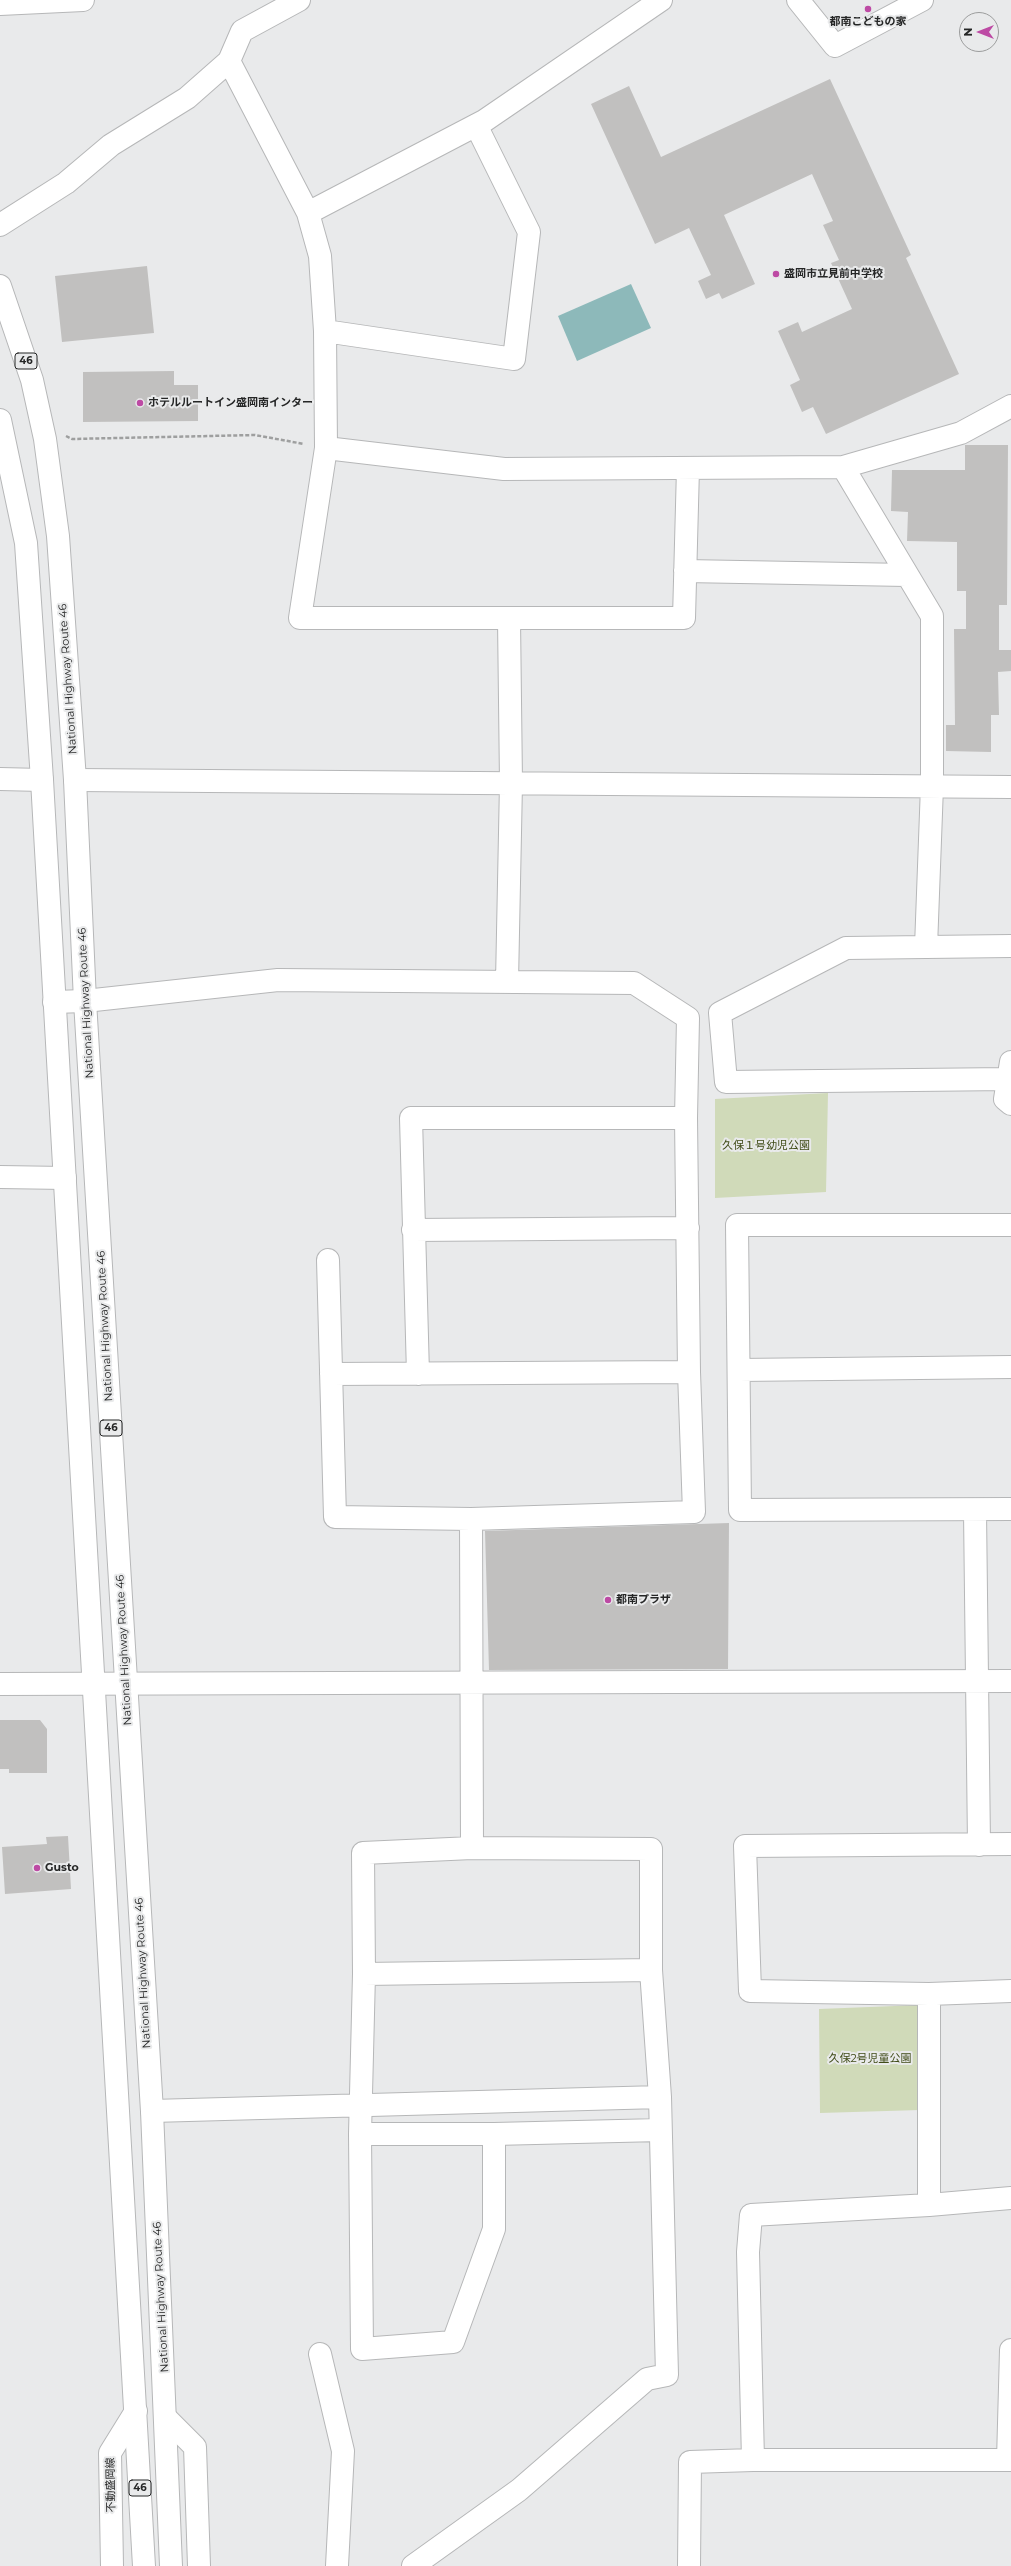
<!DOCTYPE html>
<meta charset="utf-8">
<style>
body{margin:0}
#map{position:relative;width:1011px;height:2566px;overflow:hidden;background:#e9eaeb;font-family:Montserrat,sans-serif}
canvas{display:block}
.north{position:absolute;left:959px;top:12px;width:40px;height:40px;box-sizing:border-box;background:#e9eaeb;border:1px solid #9b9c9c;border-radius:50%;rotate:270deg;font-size:11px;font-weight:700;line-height:16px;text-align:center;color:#252626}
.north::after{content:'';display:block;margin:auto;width:14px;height:18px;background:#bd4aa4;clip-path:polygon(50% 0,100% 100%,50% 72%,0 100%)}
</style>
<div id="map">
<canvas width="1011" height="2566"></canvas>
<div class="north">N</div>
</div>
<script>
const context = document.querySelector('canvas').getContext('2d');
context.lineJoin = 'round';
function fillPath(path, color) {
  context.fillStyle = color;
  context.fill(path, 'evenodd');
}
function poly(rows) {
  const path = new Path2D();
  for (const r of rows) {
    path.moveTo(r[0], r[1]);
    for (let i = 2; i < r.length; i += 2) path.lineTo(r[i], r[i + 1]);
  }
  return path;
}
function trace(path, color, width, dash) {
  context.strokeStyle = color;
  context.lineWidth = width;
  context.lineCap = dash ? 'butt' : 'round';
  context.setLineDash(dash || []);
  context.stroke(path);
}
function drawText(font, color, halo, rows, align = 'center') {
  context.font = font + ' Montserrat,"Noto Sans JP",sans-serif';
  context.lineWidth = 4;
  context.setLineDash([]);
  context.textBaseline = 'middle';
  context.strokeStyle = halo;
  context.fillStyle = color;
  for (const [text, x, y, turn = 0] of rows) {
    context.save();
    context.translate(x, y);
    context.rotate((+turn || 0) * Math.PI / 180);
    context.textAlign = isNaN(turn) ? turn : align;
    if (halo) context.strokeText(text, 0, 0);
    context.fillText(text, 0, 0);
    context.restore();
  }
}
const green = poly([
 [828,1093,826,1192,715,1198,715,1099],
 [920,2005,920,2110,820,2113,819,2009]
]);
const water = poly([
 [631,284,651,328,577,361,558,316]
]);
const building = poly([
 [830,79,911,255,906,258,959,374,826,434,813,407,802,412,790,385,800,380,778,331,798,322,802,332,852,309,831,263,839,260,823,225,833,221,812,174,724,215,755,284,722,299,719,293,706,299,698,281,711,275,689,228,655,244,591,104,629,86,661,157],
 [147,266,154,333,62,342,55,276],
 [174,371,174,385,198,385,198,421,83,422,83,372],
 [965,445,1008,445,1007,605,999,605,999,650,1011,650,1011,671,998,672,999,715,991,715,991,752,946,751,946,725,955,725,954,629,966,629,966,591,957,591,957,542,907,541,908,512,891,511,892,470,965,470],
 [729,1523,728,1669,489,1670,485,1531],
 [0,1720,40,1720,47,1729,47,1773,9,1773,9,1769,0,1769],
 [68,1836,71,1889,5,1894,2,1847,47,1844,46,1837]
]);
const path = poly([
 [66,436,72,439,255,435,304,444]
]);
const minor = poly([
 [798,0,835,46,922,0],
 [0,4,83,0],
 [229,61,308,213,320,256,325,331,326,448,300,618,684,618,688,468],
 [308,213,484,121,661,0],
 [0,225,66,183,111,145,187,98,229,61,242,31,299,0],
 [325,331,514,359,529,232,476,125],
 [326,448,504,469,843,467,961,433,1011,406],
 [843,467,932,616,932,786,926,947,1011,946],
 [685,571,907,575],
 [0,779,42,780],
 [75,780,1011,787],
 [926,947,846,948,720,1013,726,1082,1008,1079],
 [507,982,511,783,509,619],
 [54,1002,85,1001,278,980,634,983,688,1018,686,1118,689,1372,694,1512,471,1519,335,1517,328,1260],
 [1011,1062,1005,1099,1011,1104],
 [0,1177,65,1178],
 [1011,1225,737,1225,740,1510,1011,1509],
 [413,1230,688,1228],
 [739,1370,1011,1367],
 [331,1374,689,1372],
 [418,1374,411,1118,686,1118],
 [975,1511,979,1845],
 [471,1519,472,1848],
 [0,1684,1011,1681],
 [1011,1844,745,1846,750,1991,929,1994,1011,1991],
 [364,1974,651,1970],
 [929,1994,929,2205,751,2215,748,2252,753,2460,1011,2460],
 [152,2111,660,2097],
 [360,2134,494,2134,660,2130],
 [929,2205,1011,2198],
 [320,2354,343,2451,337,2566],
 [1008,2460,1011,2350],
 [413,2566,519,2490,647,2379,667,2375,660,2097,651,1970,651,1849,472,1848,363,1853,364,1974,360,2134,362,2349,453,2342,494,2229,494,2134],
 [689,2566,690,2462,753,2460]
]);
const major = poly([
 [167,2419,195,2447,199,2566],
 [112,2566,110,2453,136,2411]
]);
const highway = poly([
 [0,286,32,380,45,439,58,536,75,780,85,1001,152,2111,171,2566],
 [0,420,26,543,42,780,144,2566]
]);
const markers = [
 [868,9,4,"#bd4aa4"],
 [776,274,4,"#bd4aa4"],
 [140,403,4,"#bd4aa4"],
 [608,1600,4,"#bd4aa4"],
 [37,1868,4,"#bd4aa4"]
];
const shields = [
 [26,361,22],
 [111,1428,22],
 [140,2488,22]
];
const shieldNames = [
 ["46",26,361],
 ["46",111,1428],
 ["46",140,2488]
];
const poiNames = [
 ["都南こどもの家",868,22,"center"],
 ["盛岡市立見前中学校",784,274],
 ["ホテルルートイン盛岡南インター",148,403],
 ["都南プラザ",616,1600],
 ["Gusto",45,1868]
];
const streetNames = [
 ["National Highway Route 46",68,679,-94],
 ["National Highway Route 46",86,1003,-93],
 ["National Highway Route 46",105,1326,-93],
 ["National Highway Route 46",124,1650,-93],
 ["National Highway Route 46",143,1973,-93],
 ["National Highway Route 46",161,2297,-93],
 ["不動盛岡線",111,2485,-91]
];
const parkNames = [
 ["久保１号幼児公園",766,1146],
 ["久保2号児童公園",870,2059]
];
fillPath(green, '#d0dab9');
fillPath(water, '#8db9ba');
fillPath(building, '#c1c0bf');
trace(minor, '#b6b7b8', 24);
trace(major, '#b6b7b8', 24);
trace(highway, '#b6b7b8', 24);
trace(path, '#9e9f9f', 2.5, [4, 2]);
trace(minor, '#fff', 22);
trace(major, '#fff', 22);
trace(highway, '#fff', 22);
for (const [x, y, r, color] of markers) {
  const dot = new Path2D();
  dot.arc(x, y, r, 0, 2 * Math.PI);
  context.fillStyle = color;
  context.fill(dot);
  trace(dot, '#e9eaeb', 1.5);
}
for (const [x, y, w] of shields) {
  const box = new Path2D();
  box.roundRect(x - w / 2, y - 8, w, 16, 3);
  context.fillStyle = '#e9eaeb';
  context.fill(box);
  trace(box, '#252626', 1);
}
drawText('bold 10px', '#252626', null, shieldNames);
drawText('bold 11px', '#252626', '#e9eaeb', poiNames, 'left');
drawText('11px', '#252626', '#e9eaeb', streetNames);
drawText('11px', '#414d19', '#e9eaeb', parkNames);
</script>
